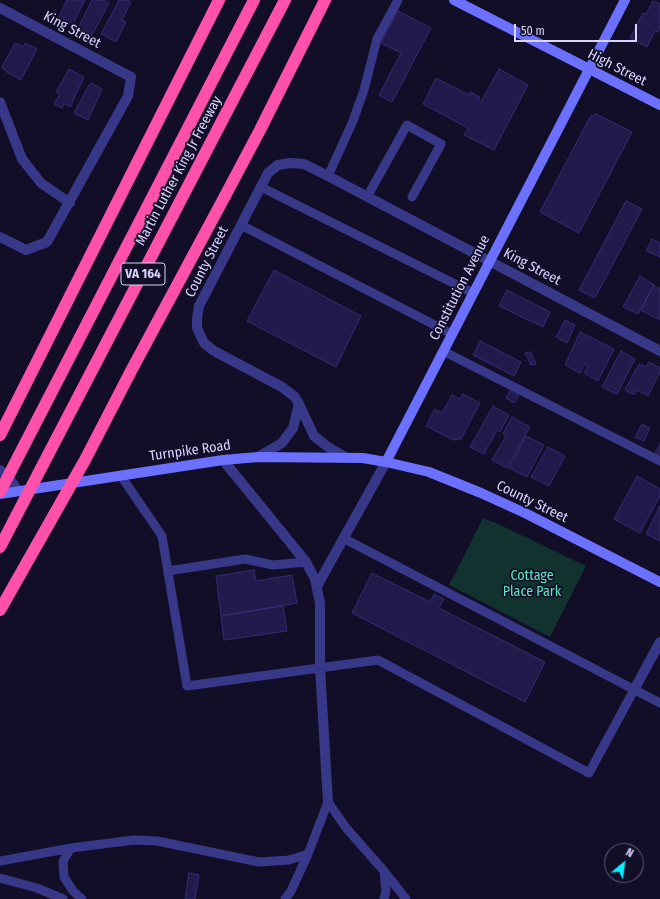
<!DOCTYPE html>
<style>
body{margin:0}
#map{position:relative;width:660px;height:899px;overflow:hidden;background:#120e28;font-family:"Fira Sans Condensed",sans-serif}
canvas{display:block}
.north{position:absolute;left:604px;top:843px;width:40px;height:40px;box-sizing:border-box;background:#120e28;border:1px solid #615e7e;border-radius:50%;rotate:29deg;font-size:11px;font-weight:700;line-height:16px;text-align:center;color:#d8d5ff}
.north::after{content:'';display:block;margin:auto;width:14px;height:18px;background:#01f2ff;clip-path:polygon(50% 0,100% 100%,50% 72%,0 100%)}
.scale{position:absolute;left:514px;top:24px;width:123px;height:18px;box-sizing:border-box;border:2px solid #d8d5ff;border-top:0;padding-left:5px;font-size:12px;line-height:14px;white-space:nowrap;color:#d8d5ff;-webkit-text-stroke:3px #120e28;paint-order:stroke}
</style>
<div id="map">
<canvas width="660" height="899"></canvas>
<div class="north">N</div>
<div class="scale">50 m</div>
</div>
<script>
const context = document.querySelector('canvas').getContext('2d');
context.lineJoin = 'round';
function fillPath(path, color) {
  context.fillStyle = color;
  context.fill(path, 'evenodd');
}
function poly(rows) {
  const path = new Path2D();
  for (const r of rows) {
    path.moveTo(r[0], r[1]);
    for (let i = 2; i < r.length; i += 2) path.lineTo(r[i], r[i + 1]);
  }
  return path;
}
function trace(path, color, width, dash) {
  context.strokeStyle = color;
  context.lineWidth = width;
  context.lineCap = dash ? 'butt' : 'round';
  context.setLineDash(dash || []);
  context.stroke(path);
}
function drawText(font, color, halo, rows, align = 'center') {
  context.font = font + ' "Fira Sans Condensed",sans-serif';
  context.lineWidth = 3.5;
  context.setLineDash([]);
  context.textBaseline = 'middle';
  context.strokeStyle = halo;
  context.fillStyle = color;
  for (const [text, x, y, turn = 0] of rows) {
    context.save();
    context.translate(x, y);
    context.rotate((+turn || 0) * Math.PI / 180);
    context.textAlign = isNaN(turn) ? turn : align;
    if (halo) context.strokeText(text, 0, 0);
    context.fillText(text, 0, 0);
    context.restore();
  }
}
const green = poly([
 [483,518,498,524,586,566,550,637,449,585]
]);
const building = poly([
 [67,0,85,0,73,24,59,17,67,0],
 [92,0,103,0,109,3,92,35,78,28,92,0],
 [119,0,127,0,131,2,122,20,126,22,116,42,101,34,119,0],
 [653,1,660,4,660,29,658,32,655,31,647,47,630,38,643,13,646,14,653,1],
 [398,11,431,28,392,102,379,95,401,53,381,43,398,11],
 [15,43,23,47,25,43,37,49,21,80,8,73,2,67,15,43],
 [69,69,84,77,70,107,64,104,62,108,54,104,60,94,56,92,69,69],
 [499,69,528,85,494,150,464,135,468,128,423,104,436,78,469,95,470,92,480,97,478,100,481,102,499,69],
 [91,83,102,89,88,120,74,113,88,87,91,83],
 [596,114,632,132,579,233,540,212,590,117,596,114],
 [626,201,642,209,595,298,579,290,626,201],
 [652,239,660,243,660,257,646,251,652,239],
 [274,270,361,316,336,367,247,321,274,270],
 [640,276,654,285,638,314,623,307,640,276],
 [654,285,659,289,660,287,660,320,641,310,654,285],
 [507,290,550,312,543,327,499,306,507,290],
 [565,320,575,325,567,343,556,337,565,320],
 [580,332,614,349,598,381,584,373,588,366,585,364,580,373,565,365,580,332],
 [480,341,521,362,514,376,473,355,480,341],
 [621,351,635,359,617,394,602,387,621,351],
 [531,352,536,364,531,365,525,353,531,352],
 [649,362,660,368,660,372,648,396,637,390,634,395,625,390,639,364,646,367,649,362],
 [510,391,519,396,514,403,506,398,510,391],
 [463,394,480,403,461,439,453,440,426,426,435,409,442,413,452,395,460,399,463,394],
 [493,406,509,415,500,432,497,430,484,454,470,447,493,406],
 [512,417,530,427,507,468,492,460,506,436,503,434,512,417],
 [642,424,650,428,644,441,635,437,642,424],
 [526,436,544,445,527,477,509,468,526,436],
 [660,444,660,455,655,453,660,444],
 [548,447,565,456,549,486,531,477,548,447],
 [637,476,660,489,660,496,640,533,614,519,637,476],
 [660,506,660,541,646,534,660,506],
 [254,570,256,581,292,575,297,603,221,616,216,576,254,570],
 [372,573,430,602,434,594,444,599,439,608,545,662,525,702,352,613,372,573],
 [283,606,287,631,224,640,221,616,283,606],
 [189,873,199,875,195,899,185,899,189,873]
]);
const lane = poly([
 [328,176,353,121,364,90,377,39,398,0],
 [261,187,473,293],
 [367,197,407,125,441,144,412,197],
 [241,225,452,334],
 [443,351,660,461],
 [121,476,162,536,187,686,378,660,589,773,634,690],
 [343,538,660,703],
 [168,571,245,559,273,565,306,562],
 [328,802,347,829,384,871,406,899],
 [71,848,63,861,64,877,73,891,82,899],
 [0,861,71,848,134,840,157,841,259,862,289,860,308,854],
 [0,878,37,888,63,899],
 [285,899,291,891,308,854,328,802],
 [384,899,386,892,384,871]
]);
const street = poly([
 [0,8,131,77,128,96,47,242,26,250,0,237],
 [0,102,22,159,41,183,70,203],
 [299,404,295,397,282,387,214,351,204,343,197,328,197,318,199,306,268,173,278,165,290,163,304,164,328,176,660,351],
 [258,457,282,443,293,428,299,404,314,436,328,447,347,458],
 [223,460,306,562,315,579,320,603,320,668,328,802],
 [0,470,10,479,18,491],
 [317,586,386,462],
 [634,690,660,642]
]);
const secondary = poly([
 [454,0,660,105],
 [386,462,625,0],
 [0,494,223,460,258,457,363,458,386,462,429,472,481,493,527,514,660,582]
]);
const highway = poly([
 [225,196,260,130,325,0],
 [0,435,219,0]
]);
const highwayBridge = poly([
 [0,492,254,0],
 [0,547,285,0],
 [0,610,85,460,131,371,225,196]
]);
const shields = [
 [143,274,44]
];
const shieldNames = [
 ["VA 164",143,274]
];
const streetNames = [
 ["King Street",72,30,28],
 ["High Street",617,68,27],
 ["Martin Luther King Jr Freeway",179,171,-62],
 ["County Street",207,262,-63],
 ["King Street",532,267,28],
 ["Constitution Avenue",460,288,-63],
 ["Turnpike Road",190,451,-8],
 ["County Street",532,502,26]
];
const parkNames = [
 ["Cottage",532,576],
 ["Place Park",532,592]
];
fillPath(green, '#11322f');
fillPath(building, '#211a4a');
trace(building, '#362b77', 1);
trace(lane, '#383889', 9);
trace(street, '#383889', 10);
trace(secondary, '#6c70ff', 10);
trace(highway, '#ff50ac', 12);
trace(highwayBridge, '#ff50ac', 12);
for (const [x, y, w] of shields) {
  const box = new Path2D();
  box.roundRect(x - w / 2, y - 11, w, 22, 3);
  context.fillStyle = '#120e28';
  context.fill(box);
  trace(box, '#d8d5ff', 1);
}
drawText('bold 13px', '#d8d5ff', null, shieldNames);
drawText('14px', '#d8d5ff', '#120e28', streetNames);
drawText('14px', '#5be5bc', '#120e28', parkNames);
</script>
